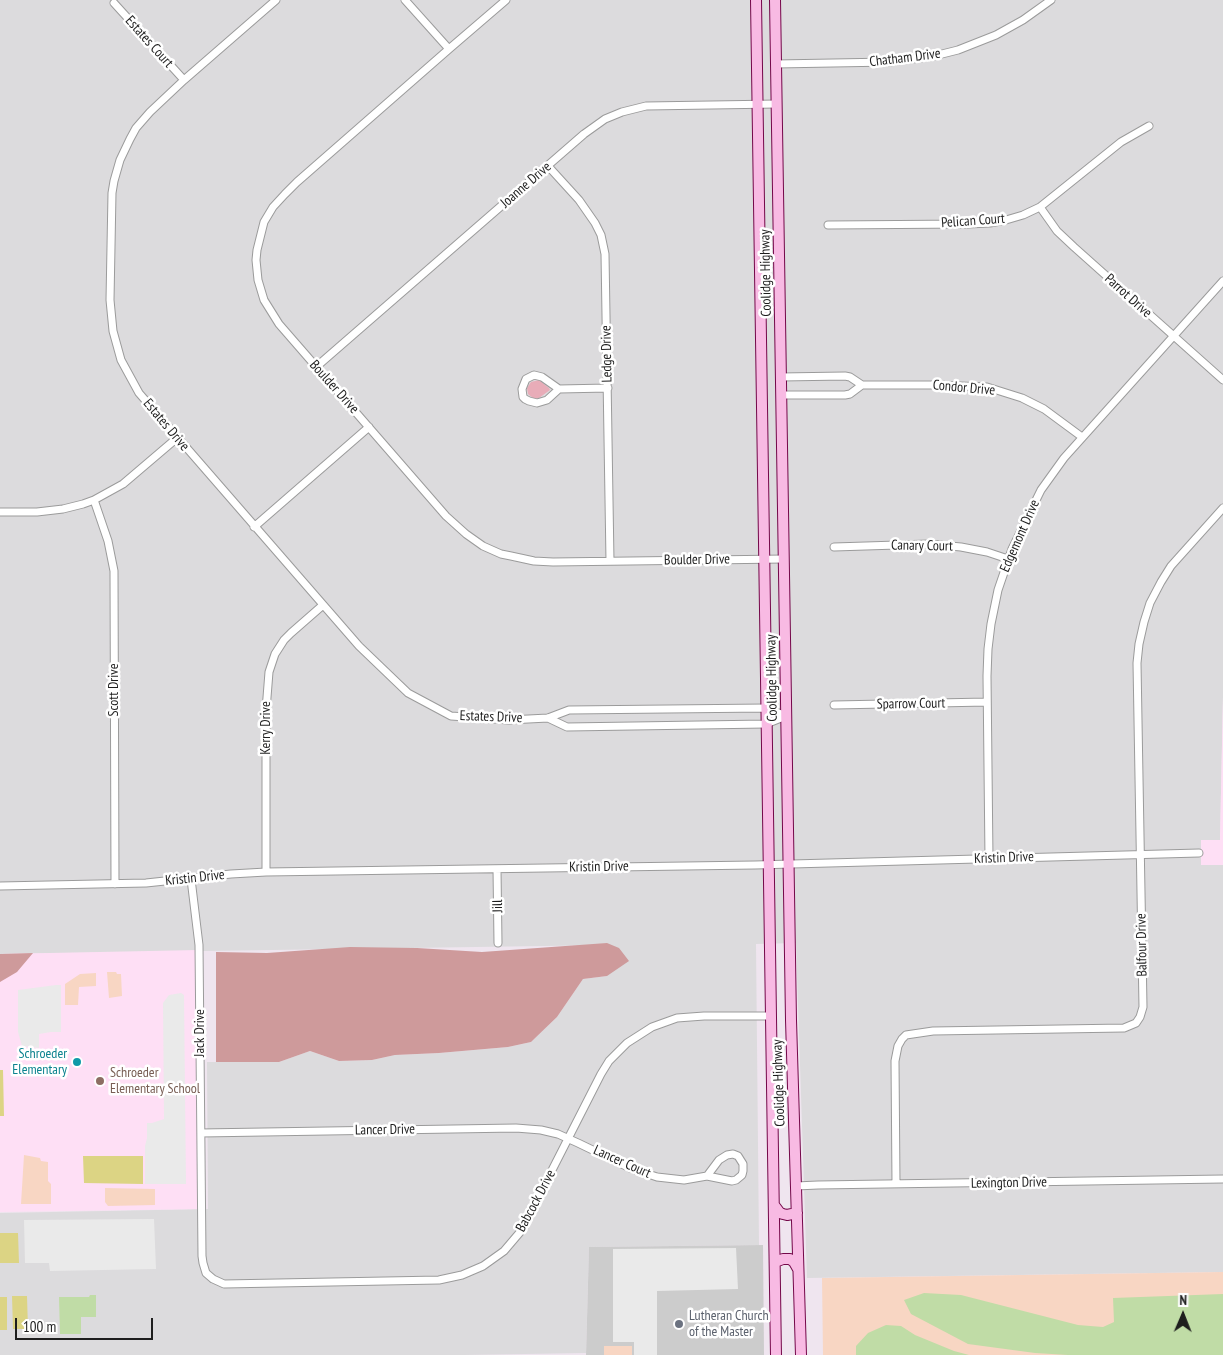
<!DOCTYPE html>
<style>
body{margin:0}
#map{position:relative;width:1223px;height:1355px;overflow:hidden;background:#efe5ef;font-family:"PT Sans Narrow",sans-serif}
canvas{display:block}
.north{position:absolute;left:1158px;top:1290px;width:50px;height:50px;-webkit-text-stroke:4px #fff;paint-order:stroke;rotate:1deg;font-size:14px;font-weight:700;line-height:20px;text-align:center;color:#1e1e1e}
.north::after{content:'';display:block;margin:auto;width:18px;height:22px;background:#1e1e1e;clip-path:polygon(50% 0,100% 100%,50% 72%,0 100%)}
.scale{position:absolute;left:15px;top:1318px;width:138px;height:22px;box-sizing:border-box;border:2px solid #1e1e1e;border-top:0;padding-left:6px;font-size:15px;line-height:18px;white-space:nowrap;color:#1e1e1e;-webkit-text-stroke:4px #fff;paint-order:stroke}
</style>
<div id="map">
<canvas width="1223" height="1355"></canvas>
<div class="north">N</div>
<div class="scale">100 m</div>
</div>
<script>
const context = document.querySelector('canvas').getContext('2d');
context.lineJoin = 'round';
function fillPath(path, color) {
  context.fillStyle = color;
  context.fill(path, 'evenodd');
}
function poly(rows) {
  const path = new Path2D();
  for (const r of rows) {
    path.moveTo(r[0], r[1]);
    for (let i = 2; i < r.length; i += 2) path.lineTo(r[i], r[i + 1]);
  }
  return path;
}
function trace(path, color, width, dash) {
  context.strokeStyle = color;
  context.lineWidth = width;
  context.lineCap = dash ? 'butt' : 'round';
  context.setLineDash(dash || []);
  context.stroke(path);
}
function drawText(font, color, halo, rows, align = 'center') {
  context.font = font + ' "PT Sans Narrow",sans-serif';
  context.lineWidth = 5;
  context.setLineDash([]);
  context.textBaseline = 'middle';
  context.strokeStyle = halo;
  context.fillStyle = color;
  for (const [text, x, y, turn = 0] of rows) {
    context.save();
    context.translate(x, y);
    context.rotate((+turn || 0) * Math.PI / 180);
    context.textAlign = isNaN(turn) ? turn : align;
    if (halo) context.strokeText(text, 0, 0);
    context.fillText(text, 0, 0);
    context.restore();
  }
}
const residential = poly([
 [0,0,1223,0,1223,697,1220,840,1201,840,1201,865,1223,865,1223,1272,807,1278,796,943,756,944,759,1245,589,1247,586,1353,464,1355,0,1355,0,1213,208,1209,207,1062,279,1062,310,1051,339,1061,372,1060,395,1055,439,1053,508,1047,531,1042,557,1017,583,979,607,976,612,945,0,954]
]);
const education = poly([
 [1223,697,1223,865,1201,865,1201,840,1220,840],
 [198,950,201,1209,0,1212,0,954]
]);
const religious = poly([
 [763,1245,764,1355,586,1355,589,1247]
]);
const grass = poly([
 [539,380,549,388,550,390,539,398,534,399,528,394,527,388,531,382]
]);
const forest = poly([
 [607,943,619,948,629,961,607,976,583,979,557,1017,531,1042,508,1047,439,1053,395,1055,372,1060,339,1061,310,1051,279,1062,216,1062,216,952,267,953,350,947,417,948,482,952],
 [33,953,17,972,0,982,0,954]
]);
const park = poly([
 [107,972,116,972,117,974,121,974,122,996,109,998],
 [96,973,96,986,79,987,78,1005,65,1005,65,984,80,974],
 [24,1155,40,1158,41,1161,48,1162,48,1181,51,1184,51,1204,21,1204],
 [105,1188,155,1189,155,1205,108,1206,105,1202],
 [1223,1272,1223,1355,823,1355,822,1278],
 [604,1346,632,1346,632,1355,604,1355]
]);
const pitch = poly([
 [0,1070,3,1070,4,1116,0,1116],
 [83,1156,143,1156,143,1184,84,1183],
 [0,1233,18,1233,19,1263,0,1263],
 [12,1296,27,1296,28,1329,13,1329],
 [0,1297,7,1297,7,1330,0,1330]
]);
const parking = poly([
 [56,985,61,985,61,1032,51,1032,39,1034,39,1048,22,1046,18,1032,18,990],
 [181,993,184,995,186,1184,145,1184,145,1146,147,1138,147,1123,152,1123,164,1119,163,1003,169,995],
 [154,1219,156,1269,50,1271,49,1263,25,1263,24,1220],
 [736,1248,738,1289,657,1291,657,1355,634,1355,634,1342,613,1342,613,1249]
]);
const water = poly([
 [924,1293,961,1295,1078,1325,1103,1327,1114,1322,1113,1298,1223,1294,1223,1355,1068,1355,1035,1353,968,1344,911,1314,904,1300],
 [90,1295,96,1295,96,1317,81,1317,81,1334,60,1334,59,1297,89,1297],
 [886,1325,901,1326,915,1335,954,1351,969,1355,856,1355,856,1346,868,1333]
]);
const street = poly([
 [276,0,184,80,150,112,136,128,130,139,120,160,114,181,112,193,110,300,113,331,121,360,139,393,359,646,408,693,451,716,509,720,548,718,569,710,766,708,786,716],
 [405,0,449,49],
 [506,0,449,49,297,182,285,194,273,207,264,222,257,250,256,260,258,280,264,300,279,324,446,516,466,534,483,546,501,554,511,556,534,561,553,562,784,559],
 [114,3,184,80],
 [776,64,890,62,934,56,958,50,996,35,1023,20,1051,0],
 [548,166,579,200,595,223,601,235,605,254,610,561],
 [1040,207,1057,231,1074,247,1223,380],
 [828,225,968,224,990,223,1006,220,1023,215,1040,207,1121,142,1149,126],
 [316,367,584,134,605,119,622,112,646,106,777,104],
 [781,377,845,376,850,377,862,385,935,385,987,387,1022,398,1044,409,1082,437],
 [559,389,547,400,537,403,529,401,525,399,523,397,522,389,526,379,534,375,542,377,559,389,608,388],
 [781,395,845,395,850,394,862,385],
 [94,500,108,541,114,571,115,884],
 [0,512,37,512,63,509,83,504,94,500,123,484,177,438],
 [254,527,369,427],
 [834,547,929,544,961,547,987,552,1008,559],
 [834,705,987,702],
 [548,718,567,727,766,724,786,716],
 [989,859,987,676,988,649,991,624,998,590,1012,549,1041,490,1064,458,1223,281],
 [497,869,498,943],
 [266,872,266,710,269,672,275,654,284,640,291,633,323,605],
 [191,879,199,945,202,1256,203,1263,206,1273,213,1279,224,1284,439,1280,462,1275,483,1266,504,1251,521,1231,601,1074,609,1061,627,1043,652,1027,677,1018,704,1016,771,1016],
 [0,886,146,883,231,874,266,872,755,865,1199,853],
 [201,1133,516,1128,541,1130,558,1134,578,1143,630,1168,657,1177,684,1180,707,1176,732,1181,736,1180,742,1175,743,1171,743,1164,738,1156,733,1154,727,1155,719,1160,707,1176],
 [896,1184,895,1061,898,1046,902,1039,906,1035,933,1031,1124,1028,1136,1023,1140,1017,1143,1007,1137,663,1139,644,1144,622,1150,603,1161,582,1171,566,1223,508],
 [796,1186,818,1185,1223,1179]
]);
const secondary = poly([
 [756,0,776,1355],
 [775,0,791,1020,801,1355],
 [774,1205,780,1213,783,1214,787,1215,797,1213],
 [775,1262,783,1259,790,1259,794,1262,798,1269]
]);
const markers = [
 [77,1062,5,"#0f9aa8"],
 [100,1081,5,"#8d6e63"],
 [679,1324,5,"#6b7280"]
];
const streetNames = [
 ["Estates Court",149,42,48],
 ["Chatham Drive",905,58,-7],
 ["Joanne Drive",526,185,-41],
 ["Pelican Court",973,221,-4],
 ["Coolidge Highway",766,273,-91],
 ["Parrot Drive",1128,296,42],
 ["Ledge Drive",607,354,-91],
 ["Boulder Drive",334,387,48],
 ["Condor Drive",964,388,5],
 ["Estates Drive",166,425,50],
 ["Edgemont Drive",1020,536,-66],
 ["Canary Court",922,546,1],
 ["Boulder Drive",697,560,-1],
 ["Coolidge Highway",772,678,-91],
 ["Scott Drive",114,690,-90],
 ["Sparrow Court",911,704,-1],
 ["Estates Drive",491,717,2],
 ["Kerry Drive",266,728,-90],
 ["Kristin Drive",1004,858,-2],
 ["Kristin Drive",599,867,-1],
 ["Kristin Drive",195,878,-6],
 ["Jill",498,906,-91],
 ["Balfour Drive",1142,945,-91],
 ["Jack Drive",200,1033,-90],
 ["Coolidge Highway",779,1083,-92],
 ["Lancer Drive",385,1130,-1],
 ["Lancer Court",622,1162,24],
 ["Lexington Drive",1009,1183,-1],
 ["Babcock Drive",536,1201,-62]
];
const cultureNames = [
 ["Schroeder",67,1054],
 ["Elementary",67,1070]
];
const educationNames = [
 ["Schroeder",110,1073],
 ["Elementary School",110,1089]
];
const worshipNames = [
 ["Lutheran Church",689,1316],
 ["of the Master",689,1332]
];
fillPath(residential, '#dcdbdd');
fillPath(education, '#fedff5');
fillPath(religious, '#ccc');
fillPath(grass, '#e8acb8');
fillPath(forest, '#ce9a9b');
fillPath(park, '#f8d6c3');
fillPath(pitch, '#dcd484');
fillPath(parking, '#eaeaea');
fillPath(water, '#c0dca6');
trace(street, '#9b9b9b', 9);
trace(secondary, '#740749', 12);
trace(street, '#fff', 7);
trace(secondary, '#f8bae3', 10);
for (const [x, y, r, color] of markers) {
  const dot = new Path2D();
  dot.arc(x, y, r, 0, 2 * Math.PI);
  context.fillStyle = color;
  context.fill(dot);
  trace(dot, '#fff', 2);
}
drawText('14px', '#1e1e1e', '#fff', streetNames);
drawText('14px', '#0d838f', '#fff', cultureNames, 'right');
drawText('14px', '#785e54', '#fff', educationNames, 'left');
drawText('14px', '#5b616d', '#fff', worshipNames, 'left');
</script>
